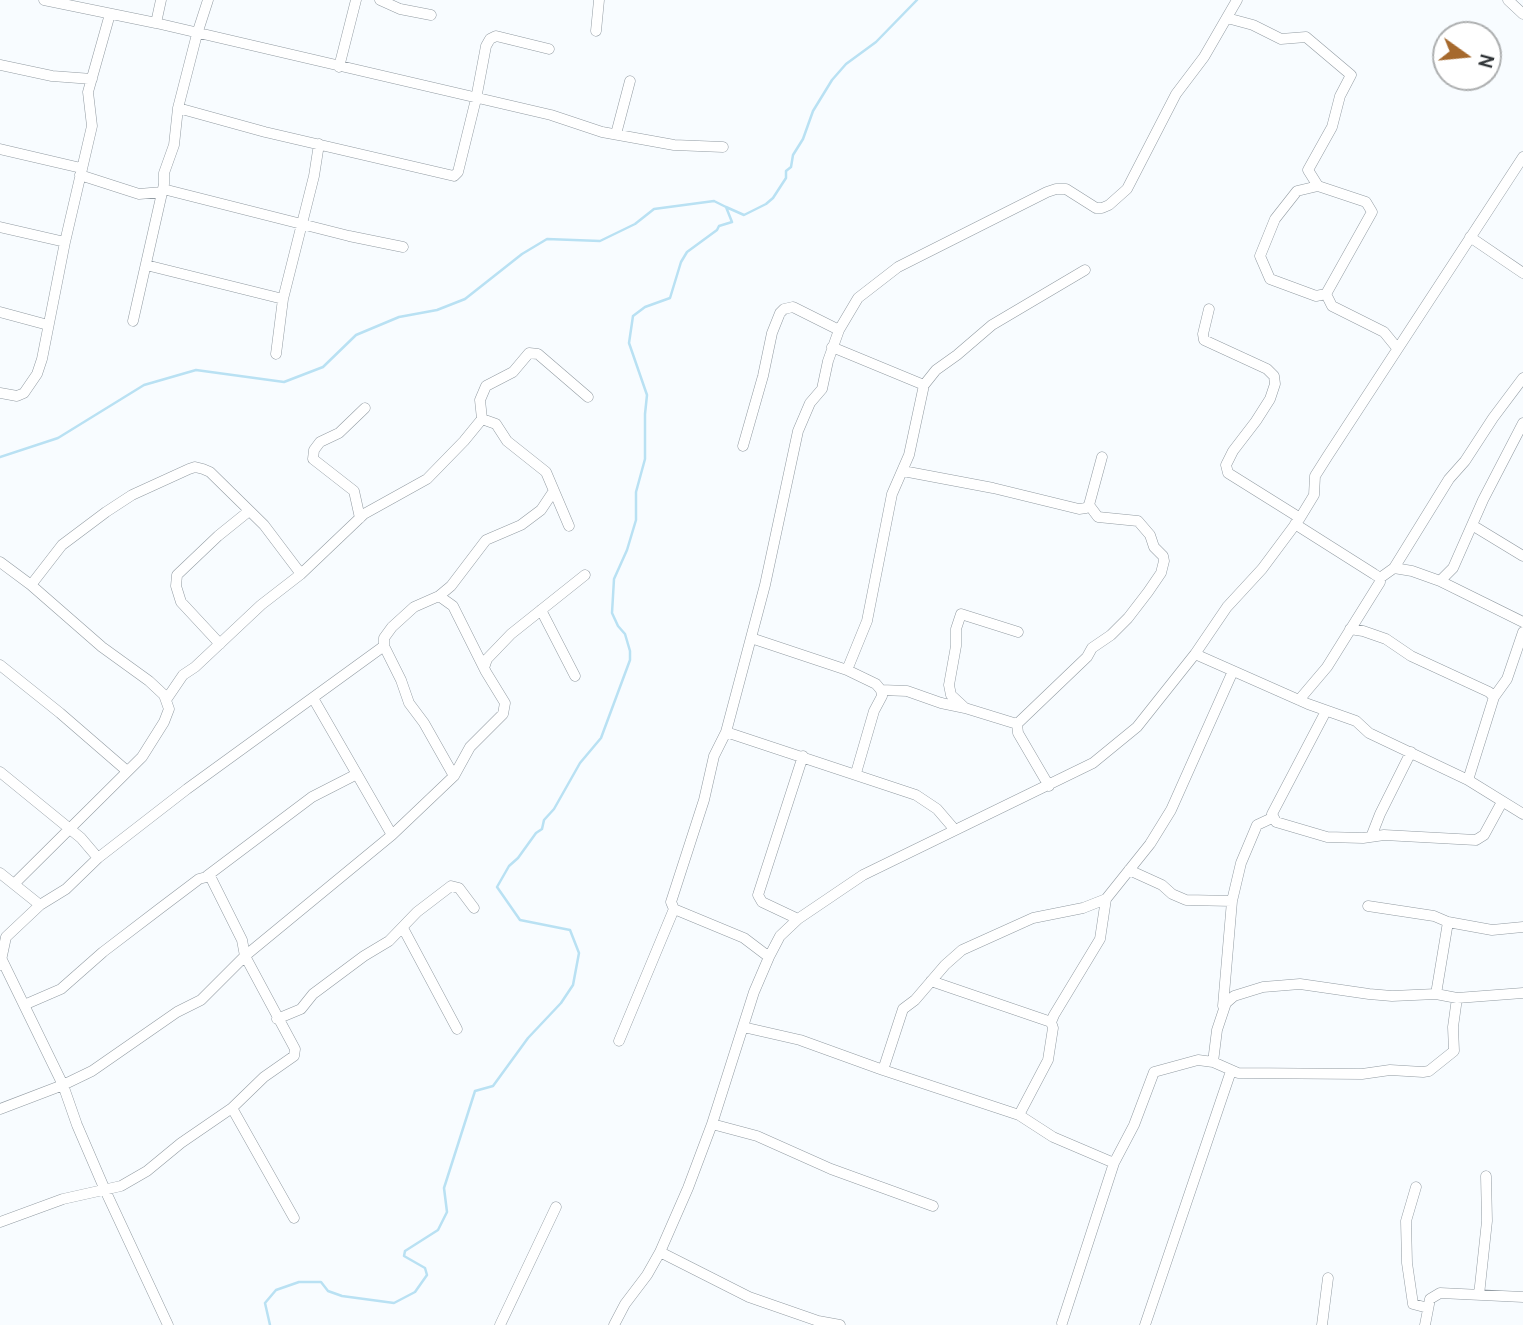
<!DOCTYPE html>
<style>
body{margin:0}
#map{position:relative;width:1523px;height:1325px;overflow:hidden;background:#f8fcff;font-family:Cabin,sans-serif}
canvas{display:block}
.north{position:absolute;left:1432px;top:21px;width:70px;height:70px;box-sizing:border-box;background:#fff;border:2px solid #adafb0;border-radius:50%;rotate:105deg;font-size:19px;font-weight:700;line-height:28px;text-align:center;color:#33373a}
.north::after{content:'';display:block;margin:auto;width:24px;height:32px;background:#a6692d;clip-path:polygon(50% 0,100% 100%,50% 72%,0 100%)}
</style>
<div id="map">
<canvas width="1523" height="1325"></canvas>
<div class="north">N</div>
</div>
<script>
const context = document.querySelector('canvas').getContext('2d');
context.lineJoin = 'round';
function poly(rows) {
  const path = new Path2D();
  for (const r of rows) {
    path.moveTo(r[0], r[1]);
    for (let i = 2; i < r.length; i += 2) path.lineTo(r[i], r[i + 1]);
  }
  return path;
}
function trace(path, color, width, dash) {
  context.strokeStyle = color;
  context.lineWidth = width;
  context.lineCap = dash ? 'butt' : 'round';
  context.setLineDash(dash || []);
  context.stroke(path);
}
const stream = poly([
 [0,457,58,438,144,385,196,370,284,382,323,367,356,335,399,317,437,310,465,299,522,254,547,239,600,241,635,224,654,209,714,201],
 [270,1325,265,1303,276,1290,299,1282,321,1282,328,1291,342,1296,394,1303,415,1292,427,1275,425,1268,404,1256,405,1251,438,1230,447,1212,444,1188,475,1091,493,1086,528,1038,561,1003,573,985,579,953,570,930,520,920,497,887,509,866,518,858,536,833,542,829,544,820,554,809,580,763,601,738,630,660,630,651,625,634,618,626,612,613,614,579,627,550,636,520,636,492,645,459,645,414,647,395,629,343,633,316,645,307,670,298,681,262,687,252,717,230,719,226,732,222,726,207,714,201,726,207,744,215,766,204,773,198,786,178,786,171,791,167,793,155,803,139,813,111,832,80,846,64,876,42,917,0]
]);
const minor = poly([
 [44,0,156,23,551,115,602,132,674,145,723,147],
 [380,0,400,9,431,15],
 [1508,0,1523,14],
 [1227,18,1253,25,1281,39,1306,37,1351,75,1340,96,1332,127,1308,170,1318,186,1366,202,1372,212,1326,294,1332,306,1384,332,1397,348],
 [156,23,161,0],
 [596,31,599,0],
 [0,65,52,76,92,79],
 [339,67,356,0],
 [178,108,265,132,454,176,458,172,476,99,486,46,490,39,496,36,549,49],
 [616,134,630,81],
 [0,149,81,168],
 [80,175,139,194,162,192],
 [1318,186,1297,191,1275,219,1260,256,1270,279,1316,296,1326,294],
 [163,189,349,236,403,247],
 [0,227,65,242],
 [1470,237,1523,273],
 [146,265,283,299],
 [1209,309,1203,334,1204,340,1267,369,1274,376,1275,384,1270,399,1256,421,1233,451,1226,465,1228,473,1300,518],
 [0,312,48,325],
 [133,321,164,184,164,173,174,145,178,108,197,34,208,0],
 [832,347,924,385],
 [276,354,283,299,314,176,319,144],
 [0,393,17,396,24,393,37,374,42,359,65,242,92,126,88,92,110,14],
 [482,419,480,400,486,386,513,372,529,353,538,354,588,397],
 [743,446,763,376,772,333,780,313,784,309,793,307,839,330],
 [903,471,993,488,1079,509,1086,508,1089,505,1102,457],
 [360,518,354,491,313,459,314,450,320,442,339,433,365,408],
 [1295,524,1374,574,1380,578,1380,582,1327,667,1299,700],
 [1472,525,1523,556],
 [0,562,31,585],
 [1394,568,1412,571,1440,581,1453,568,1483,500,1523,423],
 [1380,578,1394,568,1449,479,1465,461,1493,418,1523,378],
 [1440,581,1523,622],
 [541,610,575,676],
 [1350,629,1363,631,1386,639,1411,656,1489,692,1494,697],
 [751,638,847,670,876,684,881,690,882,696,874,711,856,773],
 [220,644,181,602,176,586,177,575,218,536,249,511],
 [1195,654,1308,704,1356,721,1369,733,1468,780,1523,814],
 [0,665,60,713,127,771],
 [484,668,487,659,511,634,585,575],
 [847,670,867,621,892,494,909,455,924,385,936,370,957,355,992,325,1085,270],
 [881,690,907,691,941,703,965,708],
 [313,698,392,835],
 [166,700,183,675,195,667,261,605,301,574],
 [1326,711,1272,814,1276,822,1327,837,1363,838,1384,835,1476,840,1484,835,1502,802],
 [1017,724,965,708,951,695,949,685,956,646,956,629,961,614,1018,632],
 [726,732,916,795,937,809,955,830],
 [0,772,81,838,98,858],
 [454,776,424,723,409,703,401,680,384,646,384,638,392,627,414,607,439,596,451,586,486,540,521,525,541,510,553,492],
 [1468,780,1494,697,1507,679,1523,632],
 [1049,786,1018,733,1017,724,1087,657,1092,648,1111,635,1128,618,1148,592,1161,573,1164,561,1163,556,1154,547,1150,535,1138,521,1098,517,1089,505],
 [1371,837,1380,814,1411,752],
 [1129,870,1162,885,1172,894,1186,900,1232,901],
 [0,873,40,905],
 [207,876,312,797,357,774],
 [14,884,142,757,164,722,169,709,164,695,149,681,102,647,31,585,62,545,106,512,132,495,189,469,195,467,203,469,210,472,264,525,301,574,364,514,427,479,464,441,482,419,496,424,507,441,546,472,569,526],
 [1368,906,1434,916,1448,922,1436,994],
 [798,919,762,902,758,895,803,756],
 [1448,922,1492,930,1523,927],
 [403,928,457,1029],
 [769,957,744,938,674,909,671,902,704,800,714,756,726,732,765,585,798,431,810,403,822,389,828,361,839,330,858,298,898,267,1047,192,1056,189,1066,189,1096,208,1102,208,1109,205,1127,189,1176,94,1204,57,1237,0],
 [2,960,63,1085,77,1125,105,1190,168,1325],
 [0,965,6,937,40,905,66,889,98,858,187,789,384,646],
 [931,981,1051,1022],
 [1223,1006,1232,901,1241,863,1257,825,1272,818],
 [277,1019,301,1009,313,994,364,956,389,941,417,912,451,886,459,888,474,908],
 [743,1027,800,1040,883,1070,1019,1115,1053,1137,1114,1163],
 [619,1041,674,909],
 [1213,1062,1217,1030,1226,1003,1234,996,1263,987,1300,984,1369,994,1392,996,1436,994,1457,998,1523,993],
 [883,1070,903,1009,915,1000,945,965,962,950,1033,918,1083,908,1106,899,1150,844,1171,810,1233,671],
 [232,1108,294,1218],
 [0,1109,63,1085,92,1071,177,1012,201,1000,245,956,392,835,454,776,470,747,503,714,505,703,486,672,453,606,439,596],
 [1019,1115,1048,1060,1053,1028,1051,1022,1054,1015,1100,939,1106,899],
 [712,1124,757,1136,831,1169,933,1206],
 [1416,1187,1406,1221,1407,1263,1413,1304,1428,1308],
 [0,1222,63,1199,121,1186,147,1171,181,1143,232,1108,264,1077,294,1056,295,1049,245,956,242,940,210,876,199,879,158,910,103,952,61,989,24,1005],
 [660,1252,749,1297,818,1321,840,1325],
 [1479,1295,1487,1221,1486,1176],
 [1062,1323,1114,1163,1134,1125,1154,1072,1198,1060,1213,1062,1238,1073,1362,1074,1390,1070,1423,1072,1429,1071,1454,1051,1453,1027,1457,998],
 [500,1325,556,1207],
 [614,1325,625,1304,647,1275,660,1252,688,1188,712,1124,754,992,769,957,780,936,798,919,863,875,1093,763,1137,727,1195,654,1227,607,1262,569,1300,518,1314,495,1315,476,1327,457,1523,157],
 [1145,1325,1231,1071],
 [1322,1325,1328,1278],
 [1425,1325,1430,1299,1440,1293,1523,1297]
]);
trace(stream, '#b9e1f3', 2.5);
trace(minor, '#929ba2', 11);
trace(minor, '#fff', 10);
</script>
